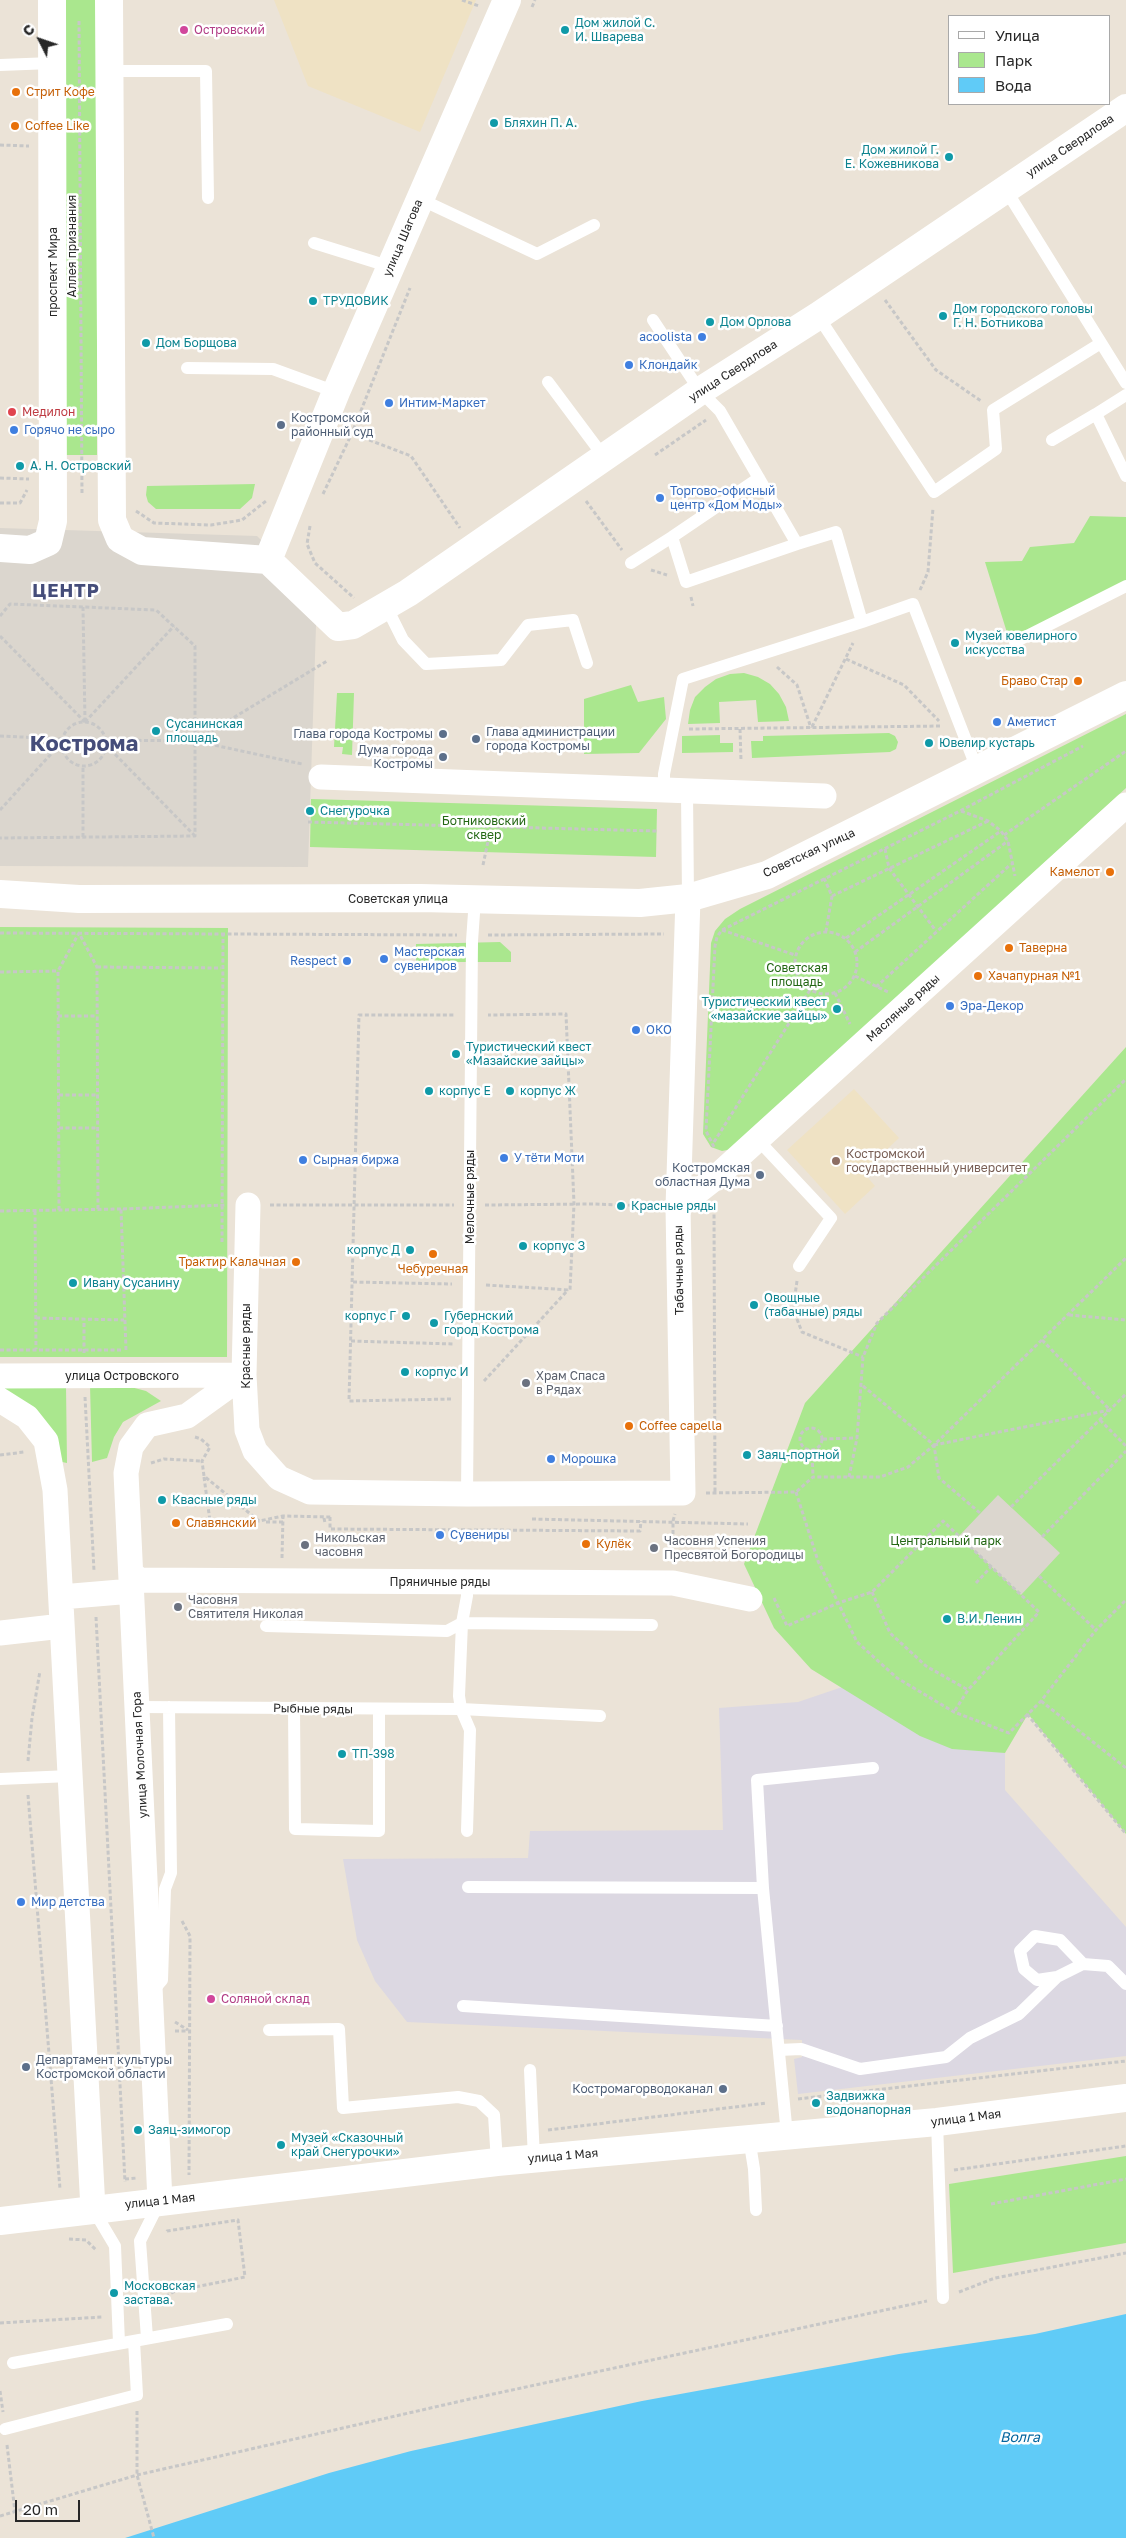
<!DOCTYPE html>
<meta charset="utf-8">
<style>
body{margin:0}
#map{position:relative;width:1126px;height:2538px;overflow:hidden;background:#ebe3d7;font-family:"Golos Text",sans-serif}
canvas{display:block}
.legend{position:absolute;left:948px;top:15px;width:162px;height:90px;box-sizing:border-box;background:#fff;border:1px solid #a9a9a9;margin:0;padding:6px 9px;list-style:none;font-size:15px;color:#272727}
.legend li{display:flex;align-items:center;gap:10px;height:25px}
.legend b{width:25px;border:1px solid #a9a9a9}
.north{position:absolute;left:15px;top:15px;width:50px;height:50px;-webkit-text-stroke:4px #fff;paint-order:stroke;rotate:311deg;font-size:14px;font-weight:700;line-height:20px;text-align:center;color:#272727}
.north::after{content:'';display:block;margin:auto;width:18px;height:22px;background:#272727;clip-path:polygon(50% 0,100% 100%,50% 72%,0 100%)}
.scale{position:absolute;left:15px;top:2500px;width:65px;height:22px;box-sizing:border-box;border:2px solid #272727;border-top:0;padding-left:6px;font-size:15px;line-height:18px;white-space:nowrap;color:#272727;-webkit-text-stroke:4px #fff;paint-order:stroke}
</style>
<div id="map">
<canvas width="1126" height="2538"></canvas>
<ul class="legend">
<li><b style="height:6px;background:#fff"></b>Улица</li>
<li><b style="height:14px;background:#aae78e"></b>Парк</li>
<li><b style="height:14px;background:#60cbf7"></b>Вода</li>
</ul>
<div class="north">С</div>
<div class="scale">20 m</div>
</div>
<script>
const context = document.querySelector('canvas').getContext('2d');
context.lineJoin = 'round';
function fillPath(path, color) {
  context.fillStyle = color;
  context.fill(path, 'evenodd');
}
function poly(rows) {
  const path = new Path2D();
  for (const r of rows) {
    if (r.length === 3) {
      path.moveTo(r[0] + r[2], r[1]);
      path.arc(r[0], r[1], r[2], 0, 2 * Math.PI);
      continue;
    }
    path.moveTo(r[0], r[1]);
    for (let i = 2; i < r.length; i += 2) path.lineTo(r[i], r[i + 1]);
  }
  return path;
}
function trace(path, color, width, dash) {
  context.strokeStyle = color;
  context.lineWidth = width;
  context.lineCap = dash ? 'butt' : 'round';
  context.setLineDash(dash || []);
  context.stroke(path);
}
function drawText(font, color, halo, rows, align = 'center') {
  context.font = font + ' "Golos Text",sans-serif';
  context.lineWidth = 5;
  context.setLineDash([]);
  context.textBaseline = 'middle';
  context.strokeStyle = halo;
  context.fillStyle = color;
  for (const [text, x, y, turn = 0] of rows) {
    context.save();
    context.translate(x, y);
    context.rotate((+turn || 0) * Math.PI / 180);
    context.textAlign = isNaN(turn) ? turn : align;
    if (halo) context.strokeText(text, 0, 0);
    context.fillText(text, 0, 0);
    context.restore();
  }
}
const industrial = poly([
 [863,1680,924,1714,1005,1753,1005,1790,1126,1927,1126,2056,798,2094,794,2059,802,2057,802,2040,407,2022,375,1981,357,1940,343,1859,528,1858,530,1831,723,1830,719,1708,798,1702]
]);
const education = poly([
 [274,0,476,0,420,132,308,86],
 [854,1089,899,1138,863,1172,875,1186,845,1214,787,1150]
]);
const green = poly([
 [64,0,97,0,97,455,64,455],
 [255,484,252,498,240,509,156,509,148,502,146,495,147,486],
 [1090,516,1126,517,1126,582,1009,639,985,562,1022,561,1030,547,1074,543],
 [744,673,758,677,770,684,779,694,786,707,789,721,758,722,756,700,719,702,720,723,688,724,690,710,695,697,705,687,716,679,730,674],
 [631,685,638,702,664,697,666,719,639,753,584,754,584,699],
 [337,693,354,693,352,755,342,754,343,747,334,747],
 [1126,714,1126,788,732,1149,722,1151,711,1147,703,1134,711,943,715,931,725,919,740,909],
 [889,733,895,736,898,742,896,749,890,752,752,758,751,741,763,741,763,736],
 [720,735,720,743,733,743,733,752,682,753,682,736],
 [311,799,657,809,656,857,310,847],
 [0,927,228,928,227,1357,0,1357],
 [500,942,511,952,511,962,416,962,416,944],
 [1126,1047,1126,1834,1028,1714,1005,1753,952,1749,920,1736,811,1669,774,1628,744,1564,805,1403],
 [90,1385,123,1385,146,1391,161,1401,123,1422,114,1437,107,1458,92,1462],
 [66,1386,67,1463,62,1462,8,1395,4,1387],
 [1126,2156,1126,2243,953,2273,949,2184]
]);
const plaza = poly([
 [0,528,257,536,317,596,308,867,0,866],
 [998,1495,1060,1553,1021,1595,959,1536]
]);
const water = poly([
 [1126,2314,1126,2538,125,2538,329,2473,411,2451,642,2401,899,2354,1035,2334]
]);
const path = poly([
 [462,0,479,6],
 [532,7,535,0],
 [79,21,82,493],
 [0,145,29,146],
 [885,300,936,370,981,401],
 [351,433,411,456,460,528],
 [655,455,706,420],
 [0,478,29,479],
 [323,494,352,433,410,288],
 [586,501,622,550],
 [0,503,20,503,27,490],
 [136,511,154,523,211,525,242,520,266,501],
 [310,526,307,544,315,563,354,598],
 [651,570,667,575],
 [920,590,928,572,933,508],
 [691,597,693,606],
 [83,607,85,721],
 [0,616,10,604,156,610,195,646,195,836,0,838],
 [0,636,85,722],
 [846,659,904,685,939,721],
 [777,667,797,685,811,728],
 [85,722,174,626],
 [84,744,22],
 [812,727,853,643],
 [689,729,942,726],
 [740,729,741,761],
 [0,736,63,739],
 [105,740,195,741,302,764],
 [195,741,327,661],
 [106,745,194,835],
 [0,810,61,743],
 [961,811,988,821,1001,831,1008,841,1015,876],
 [308,822,657,831],
 [1004,835,1126,751],
 [83,837,83,767],
 [885,849,889,868,936,931],
 [483,865,491,827],
 [824,878,832,896,826,931],
 [832,896,988,821],
 [722,930,795,955],
 [826,963,31],
 [0,933,457,935],
 [488,935,664,934],
 [846,938,1001,831],
 [855,952,1008,841],
 [97,967,221,968],
 [0,972,58,971],
 [855,976,888,992],
 [876,987,1011,864],
 [835,993,850,1024],
 [58,1016,97,1016],
 [59,1095,97,1095],
 [59,1128,97,1128],
 [714,1142,810,990],
 [714,1147,706,1131,715,946,717,937,722,930,960,811,1083,746],
 [270,1205,454,1205],
 [485,1205,592,1204,656,1206],
 [714,1208,715,1493],
 [59,1210,58,971,79,933,97,967,98,1209],
 [0,1211,121,1209],
 [35,1211,36,1349],
 [222,1242,223,934],
 [797,1281,793,1309,802,1332,863,1357],
 [353,1282,452,1284],
 [486,1285,570,1290,574,1204,566,1014,488,1015],
 [1069,1315,1126,1320],
 [36,1318,124,1320],
 [1042,1340,1109,1409],
 [351,1341,453,1344],
 [0,1350,122,1350],
 [126,1350,121,1209,226,1205],
 [84,1353,84,1319],
 [484,1381,568,1290],
 [863,1386,934,1445,939,1478,980,1513],
 [85,1397,94,1571],
 [451,1399,349,1401,359,1015,454,1015],
 [1100,1420,1126,1446],
 [811,1439,11],
 [195,1437,201,1439,210,1447,202,1461,204,1476,259,1521,283,1516,331,1517],
 [823,1439,857,1438],
 [934,1445,1110,1410],
 [812,1450,813,1477],
 [0,1455,24,1452],
 [151,1463,164,1459,202,1461],
 [204,1477,210,1521,259,1521],
 [849,1477,857,1438,863,1357,877,1323,1126,1079],
 [796,1492,818,1561,857,1642,897,1678,954,1712,1009,1733,1041,1701,1096,1630,1126,1600],
 [706,1493,796,1492,813,1477,880,1477,908,1467,934,1445,1126,1258],
 [1011,1507,1126,1394],
 [330,1517,330,1529,640,1531,641,1521],
 [324,1518,325,1523],
 [532,1519,748,1524],
 [266,1522,283,1522],
 [1042,1537,1126,1451],
 [282,1558,283,1516],
 [673,1560,673,1521,675,1514],
 [1039,1576,1096,1630],
 [976,1583,991,1567],
 [872,1592,890,1633,926,1666,968,1690],
 [774,1598,787,1626,838,1603,872,1592,943,1521,1039,1612,968,1690,954,1712],
 [96,1617,125,2182],
 [1041,1701,1126,1768],
 [1027,1714,1126,1834],
 [28,1761,32,1718,40,1671],
 [28,1795,60,2189],
 [182,1921,190,1936,189,2175],
 [175,2022,188,2030],
 [175,2031,188,2031],
 [798,2099,1126,2061],
 [548,2130,767,2103],
 [954,2170,1126,2146],
 [125,2179,137,2178],
 [991,2204,1126,2179],
 [69,2239,86,2240,96,2250],
 [959,2292,995,2278,1126,2253],
 [160,2300,175,2291,245,2277,238,2220,167,2231,165,2233],
 [0,2323,102,2317],
 [0,2391,3,2412],
 [137,2411,137,2475,154,2538],
 [7,2445,15,2512],
 [0,2516,137,2475,470,2399,927,2301]
]);
const lane = poly([
 [0,65,52,63],
 [109,71,206,71,208,198],
 [1006,190,1126,383],
 [420,199,537,254,594,225],
 [314,243,391,267],
 [818,316,934,492,996,449,993,410,1101,343],
 [653,320,700,391,720,411,797,544,836,532,862,622,913,604,977,769],
 [187,368,273,369,336,392],
 [548,382,604,457],
 [1126,395,1096,414,1126,476],
 [1052,440,1096,414],
 [759,478,672,537,686,582,797,544],
 [631,563,672,537],
 [386,606,403,640,426,664,501,660,528,625,573,620,587,663],
 [1017,646,1015,642,1126,586],
 [664,790,664,774,683,679,862,622],
 [687,792,688,898],
 [758,1140,831,1218,799,1266],
 [467,1494,472,941,475,899],
 [467,1582,467,1596,462,1623,459,1696,461,1709,470,1730,467,1831],
 [266,1626,447,1631,462,1623,652,1625],
 [138,1707,461,1709,600,1716],
 [294,1708,295,1829,379,1831,379,1709],
 [0,1779,70,1776],
 [468,1887,763,1888],
 [1057,1977,1037,1980,1024,1969,1020,1951,1035,1936,1060,1940,1083,1964],
 [156,1987,162,1980,165,1889,171,1873,169,1707],
 [463,2006,777,2026],
 [269,2030,339,2029,343,2108,458,2097,479,2101,494,2115,497,2162],
 [779,2050,801,2049,860,2069,946,2057,970,2038,1019,2014,1057,1977,1083,1964,1108,1966,1126,1984],
 [530,2070,534,2159],
 [937,2122,943,2298],
 [787,2135,763,1888,757,1780,873,1768],
 [749,2138,754,2169,756,2210],
 [93,2209,115,2246,119,2343],
 [147,2338,140,2241,159,2203],
 [13,2363,227,2324],
 [5,2429,137,2395,134,2341]
]);
const street = poly([
 [321,777,824,796],
 [248,1205,244,1375,247,1430,255,1451,279,1478,310,1492,467,1494,683,1493,678,1207,688,898],
 [678,1207,714,1179,1126,805],
 [0,1376,244,1375],
 [0,1400,27,1417,46,1441,55,1490,93,2209],
 [131,1573,139,1580,673,1583,750,1599],
 [61,1597,132,1591],
 [0,1633,62,1626],
 [160,2201,126,1473,131,1447,147,1425,187,1416,244,1375]
]);
const secondary = poly([
 [109,0,112,520,120,539,142,551,268,560,338,627,353,625,408,593,700,391,818,316,1126,108],
 [0,548,30,550,48,542,53,521,52,0],
 [268,560,336,392,507,0],
 [0,894,79,899,420,898,640,903,688,898,767,875,1126,695],
 [0,2221,497,2162,937,2122,1126,2098]
]);
const markers = [
 [184,30,5,"#d1479c"],
 [565,30,5,"#0f9aa8"],
 [16,92,5,"#e8710a"],
 [494,123,5,"#0f9aa8"],
 [15,126,5,"#e8710a"],
 [949,157,5,"#0f9aa8"],
 [313,301,5,"#0f9aa8"],
 [943,316,5,"#0f9aa8"],
 [710,322,5,"#0f9aa8"],
 [702,337,5,"#3f7fe0"],
 [146,343,5,"#0f9aa8"],
 [629,365,5,"#3f7fe0"],
 [389,403,5,"#3f7fe0"],
 [12,412,5,"#e0444e"],
 [281,425,5,"#5c6f8a"],
 [14,430,5,"#3f7fe0"],
 [20,466,5,"#0f9aa8"],
 [660,498,5,"#3f7fe0"],
 [955,643,5,"#0f9aa8"],
 [1078,681,5,"#e8710a"],
 [997,722,5,"#3f7fe0"],
 [156,731,5,"#0f9aa8"],
 [443,734,5,"#5c6f8a"],
 [476,739,5,"#5c6f8a"],
 [929,743,5,"#0f9aa8"],
 [443,757,5,"#5c6f8a"],
 [310,811,5,"#0f9aa8"],
 [1110,872,5,"#e8710a"],
 [1009,948,5,"#e8710a"],
 [384,959,5,"#3f7fe0"],
 [347,961,5,"#3f7fe0"],
 [978,976,5,"#e8710a"],
 [950,1006,5,"#3f7fe0"],
 [837,1009,5,"#0f9aa8"],
 [636,1030,5,"#3f7fe0"],
 [456,1054,5,"#0f9aa8"],
 [429,1091,5,"#0f9aa8"],
 [510,1091,5,"#0f9aa8"],
 [504,1158,5,"#3f7fe0"],
 [303,1160,5,"#3f7fe0"],
 [836,1161,5,"#8d6e63"],
 [760,1175,5,"#5c6f8a"],
 [621,1206,5,"#0f9aa8"],
 [523,1246,5,"#0f9aa8"],
 [410,1250,5,"#0f9aa8"],
 [433,1254,5,"#e8710a"],
 [296,1262,5,"#e8710a"],
 [73,1283,5,"#0f9aa8"],
 [754,1305,5,"#0f9aa8"],
 [406,1316,5,"#0f9aa8"],
 [434,1323,5,"#0f9aa8"],
 [405,1372,5,"#0f9aa8"],
 [526,1383,5,"#6b7280"],
 [629,1426,5,"#e8710a"],
 [747,1455,5,"#0f9aa8"],
 [551,1459,5,"#3f7fe0"],
 [162,1500,5,"#0f9aa8"],
 [176,1523,5,"#e8710a"],
 [440,1535,5,"#3f7fe0"],
 [586,1544,5,"#e8710a"],
 [305,1545,5,"#6b7280"],
 [654,1548,5,"#6b7280"],
 [178,1607,5,"#6b7280"],
 [947,1619,5,"#0f9aa8"],
 [342,1754,5,"#0f9aa8"],
 [21,1902,5,"#3f7fe0"],
 [211,1999,5,"#d1479c"],
 [26,2067,5,"#5c6f8a"],
 [723,2089,5,"#5c6f8a"],
 [816,2103,5,"#0f9aa8"],
 [138,2130,5,"#0f9aa8"],
 [281,2145,5,"#0f9aa8"],
 [114,2293,5,"#0f9aa8"]
];
const cultureNames = [
 ["Дом жилой С.",575,23],
 ["И. Шварева",575,37],
 ["Бляхин П. А.",504,123],
 ["Дом жилой Г.",939,150,"right"],
 ["Е. Кожевникова",939,164,"right"],
 ["ТРУДОВИК",323,301],
 ["Дом городского головы",953,309],
 ["Г. Н. Ботникова",953,323],
 ["Дом Орлова",720,322],
 ["Дом Борщова",156,343],
 ["А. Н. Островский",30,466],
 ["Музей ювелирного",965,636],
 ["искусства",965,650],
 ["Сусанинская",166,724],
 ["площадь",166,738],
 ["Ювелир кустарь",939,743],
 ["Снегурочка",320,811],
 ["Туристический квест",827,1002,"right"],
 ["«мазайские зайцы»",827,1016,"right"],
 ["Туристический квест",466,1047],
 ["«Мазайские зайцы»",466,1061],
 ["корпус Е",439,1091],
 ["корпус Ж",520,1091],
 ["Красные ряды",631,1206],
 ["корпус З",533,1246],
 ["корпус Д",400,1250,"right"],
 ["Ивану Сусанину",83,1283],
 ["Овощные",764,1298],
 ["(табачные) ряды",764,1312],
 ["корпус Г",396,1316,"right"],
 ["Губернский",444,1316],
 ["город Кострома",444,1330],
 ["корпус И",415,1372],
 ["Заяц-портной",757,1455],
 ["Квасные ряды",172,1500],
 ["В.И. Ленин",957,1619],
 ["ТП-398",352,1754],
 ["Задвижка",826,2096],
 ["водонапорная",826,2110],
 ["Заяц-зимогор",148,2130],
 ["Музей «Сказочный",291,2138],
 ["край Снегурочки»",291,2152],
 ["Московская",124,2286],
 ["застава.",124,2300]
];
const hotelNames = [
 ["Островский",194,30],
 ["Соляной склад",221,1999]
];
const foodNames = [
 ["Стрит Кофе",26,92],
 ["Coffee Like",25,126],
 ["Браво Стар",1068,681,"right"],
 ["Камелот",1100,872,"right"],
 ["Таверна",1019,948],
 ["Хачапурная №1",988,976],
 ["Трактир Калачная",286,1262,"right"],
 ["Чебуречная",433,1269,"center"],
 ["Coffee capella",639,1426],
 ["Славянский",186,1523],
 ["Кулёк",596,1544]
];
const streetNames = [
 ["улица Свердлова",1070,146,-34],
 ["улица Шагова",403,238,-67],
 ["Аллея признания",72,246,-90],
 ["проспект Мира",53,272,-90],
 ["улица Свердлова",733,371,-33],
 ["Советская улица",809,853,-25],
 ["Советская улица",398,899],
 ["Масляные ряды",903,1008,-42],
 ["Мелочные ряды",470,1197,-90],
 ["Табачные ряды",679,1270,-91],
 ["Красные ряды",246,1346,-90],
 ["улица Островского",122,1376],
 ["Пряничные ряды",440,1582],
 ["Рыбные ряды",313,1709,1],
 ["улица Молочная Гора",140,1755,-93],
 ["улица 1 Мая",966,2118,-7],
 ["улица 1 Мая",563,2156,-5],
 ["улица 1 Мая",160,2201,-6]
];
const shopNames = [
 ["acoolista",692,337,"right"],
 ["Клондайк",639,365],
 ["Интим-Маркет",399,403],
 ["Горячо не сыро",24,430],
 ["Торгово-офисный",670,491],
 ["центр «Дом Моды»",670,505],
 ["Аметист",1007,722],
 ["Мастерская",394,952],
 ["сувениров",394,966],
 ["Respect",337,961,"right"],
 ["Эра-Декор",960,1006],
 ["ОКО",646,1030],
 ["У тёти Моти",514,1158],
 ["Сырная биржа",313,1160],
 ["Морошка",561,1459],
 ["Сувениры",450,1535],
 ["Мир детства",31,1902]
];
const healthNames = [
 ["Медилон",22,412]
];
const serviceNames = [
 ["Костромской",291,418,"left"],
 ["районный суд",291,432,"left"],
 ["Глава администрации",486,732,"left"],
 ["города Костромы",486,746,"left"],
 ["Глава города Костромы",433,734],
 ["Дума города",433,750],
 ["Костромы",433,764],
 ["Костромская",750,1168],
 ["областная Дума",750,1182],
 ["Департамент культуры",36,2060,"left"],
 ["Костромской области",36,2074,"left"],
 ["Костромагорводоканал",713,2089]
];
const parkNames = [
 ["Ботниковский",484,821],
 ["сквер",484,835],
 ["Советская",797,968],
 ["площадь",797,982],
 ["Центральный парк",946,1541]
];
const educationNames = [
 ["Костромской",846,1154],
 ["государственный университет",846,1168]
];
const worshipNames = [
 ["Храм Спаса",536,1376],
 ["в Рядах",536,1390],
 ["Никольская",315,1538],
 ["часовня",315,1552],
 ["Часовня Успения",664,1541],
 ["Пресвятой Богородицы",664,1555],
 ["Часовня",188,1600],
 ["Святителя Николая",188,1614]
];
const waterNames = [
 ["Волга",1020,2438]
];
const districtNames = [
 ["ЦЕНТР",66,591]
];
const townNames = [
 ["Кострома",84,744]
];
fillPath(industrial, '#dcd8e2');
fillPath(education, '#efe2c4');
fillPath(green, '#aae78e');
fillPath(plaza, '#dbd6ce');
fillPath(water, '#60cbf7');
trace(path, '#c7c7c7', 3, [4, 2.5]);
trace(lane, '#fff', 12);
trace(street, '#fff', 25);
trace(secondary, '#fff', 28);
for (const [x, y, r, color] of markers) {
  const dot = new Path2D();
  dot.arc(x, y, r, 0, 2 * Math.PI);
  context.fillStyle = color;
  context.fill(dot);
  trace(dot, '#fff', 2);
}
drawText('12px', '#0d838f', '#fff', cultureNames, 'left');
drawText('12px', '#b23c85', '#fff', hotelNames, 'left');
drawText('12px', '#c56008', '#fff', foodNames, 'left');
drawText('12px', '#272727', '#fff', streetNames);
drawText('12px', '#366cbe', '#fff', shopNames, 'left');
drawText('12px', '#be3a42', '#fff', healthNames, 'left');
drawText('12px', '#4e5e75', '#fff', serviceNames, 'right');
drawText('12px', '#236714', '#fff', parkNames);
drawText('12px', '#785e54', '#fff', educationNames, 'left');
drawText('12px', '#5b616d', '#fff', worshipNames, 'left');
drawText('italic 14px', '#04659e', '#fff', waterNames);
context.letterSpacing = '1px';
drawText('bold 18px', '#454d7a', '#fff', districtNames);
context.letterSpacing = '0px';
drawText('bold 22px', '#454d7a', '#fff', townNames);
</script>
